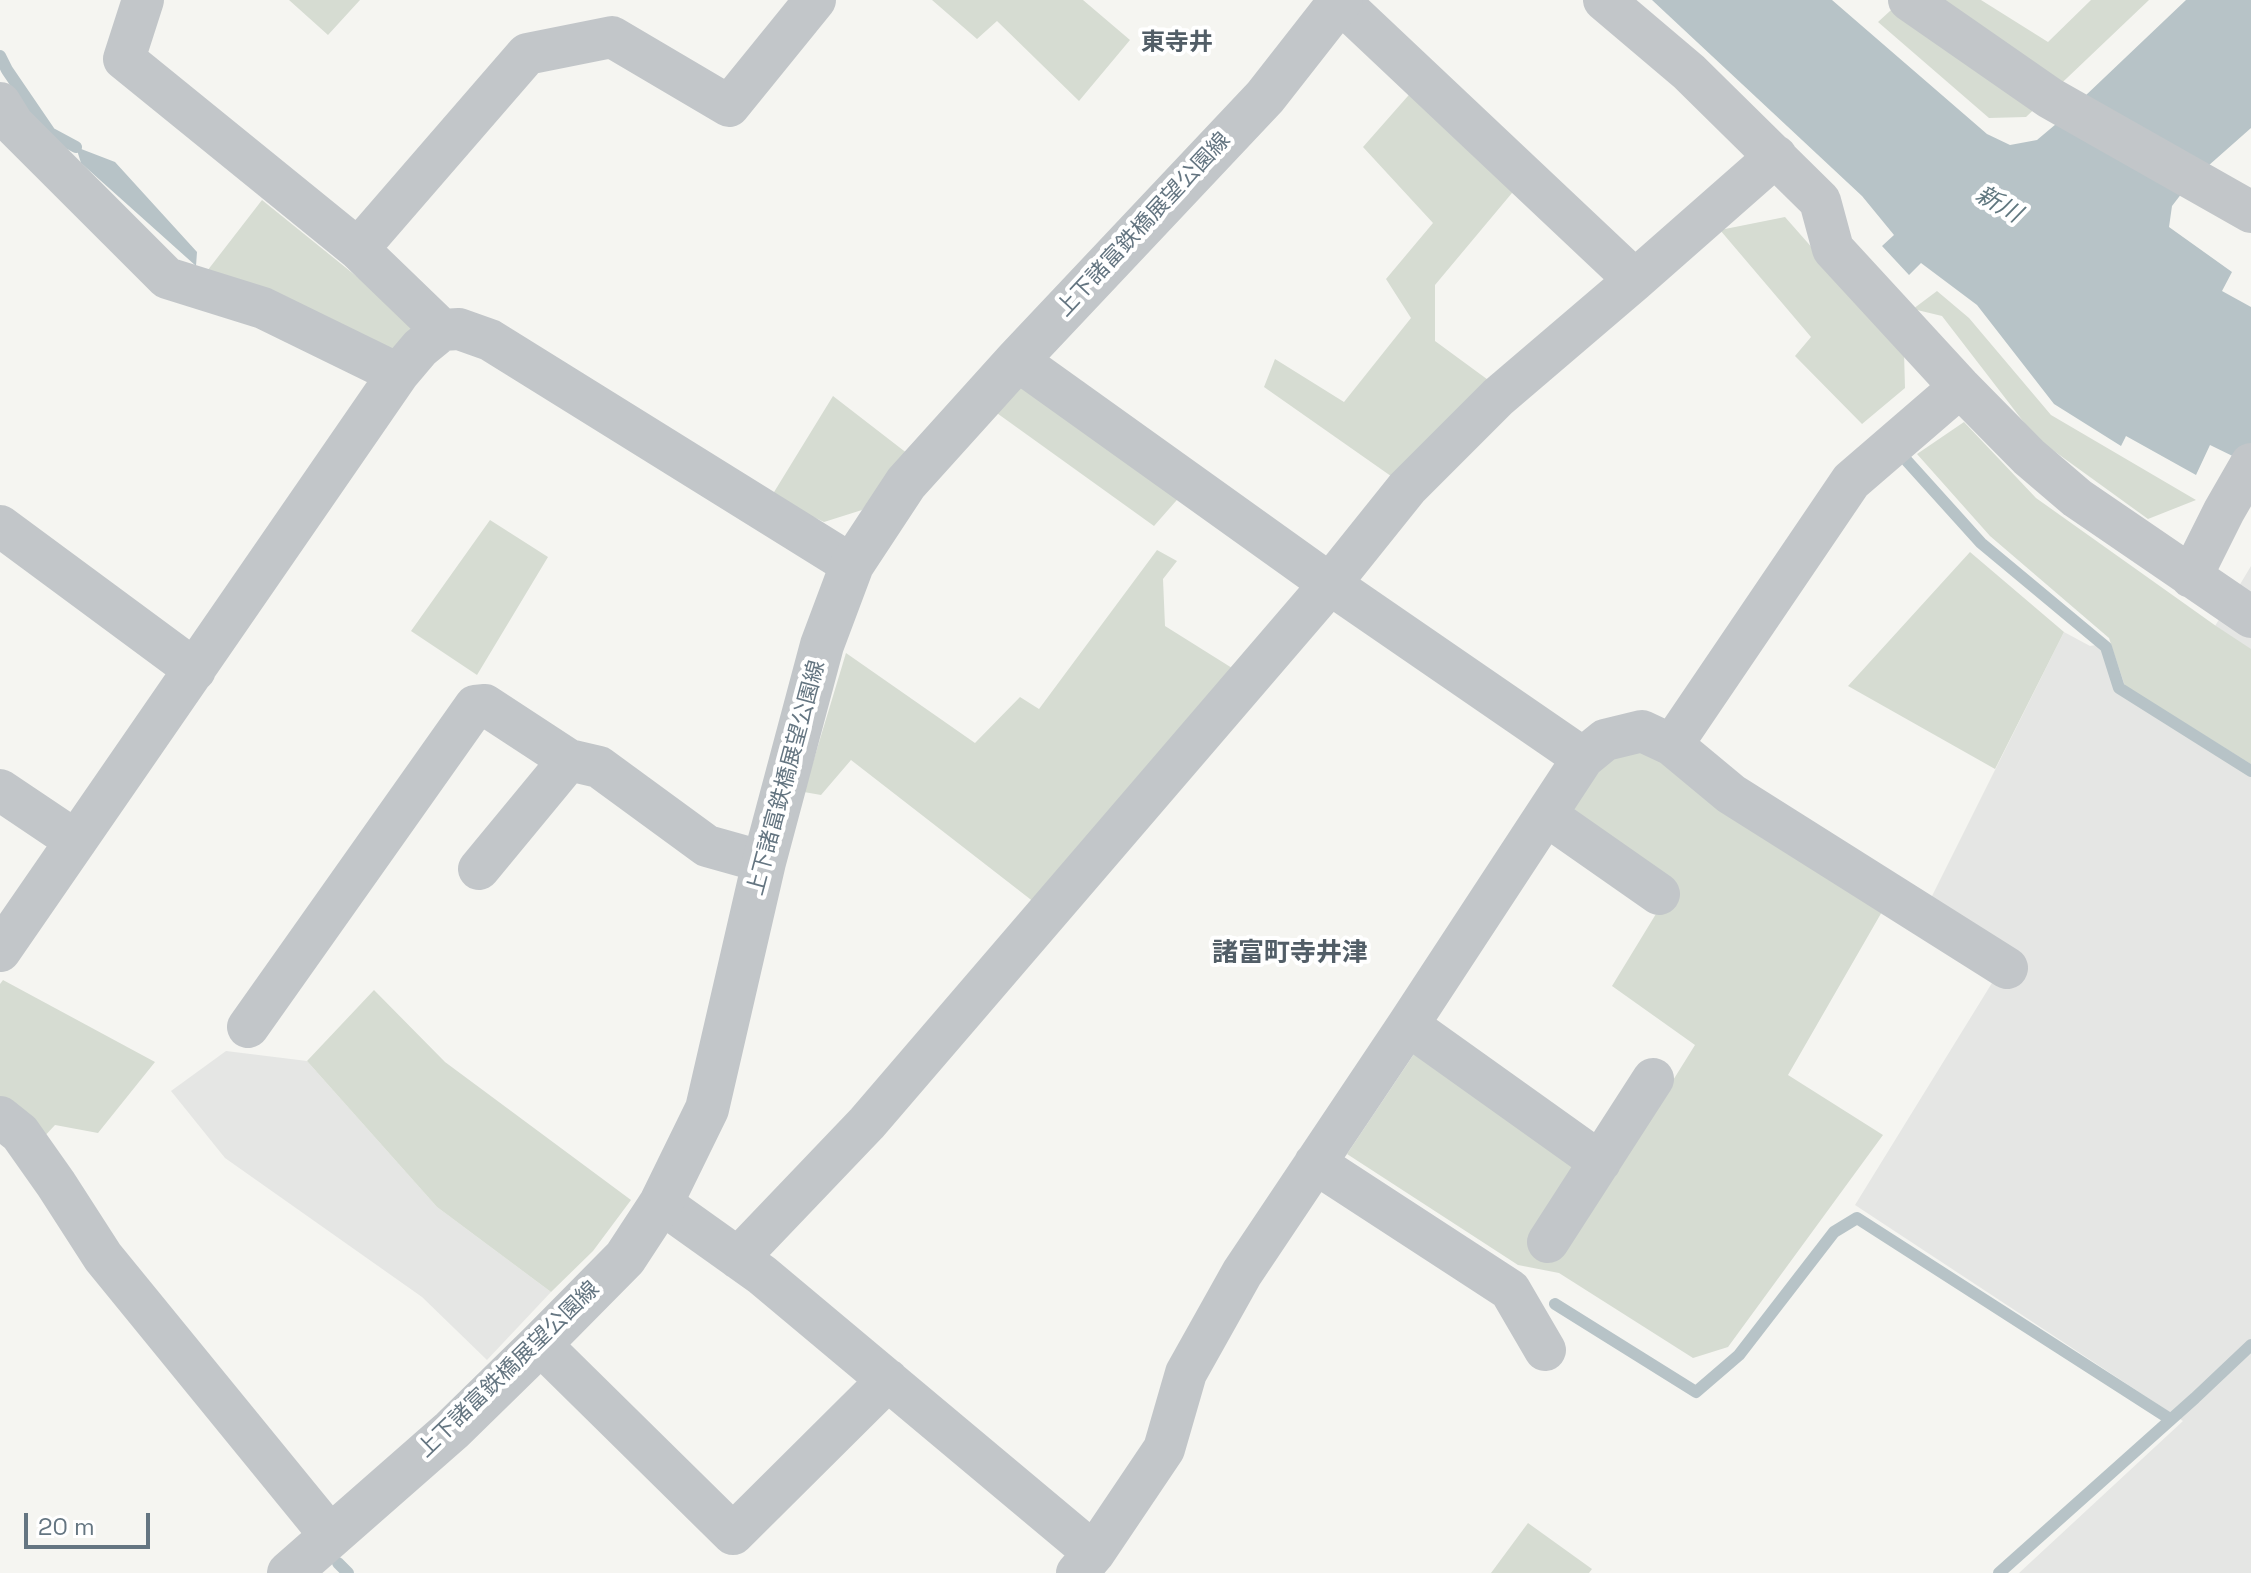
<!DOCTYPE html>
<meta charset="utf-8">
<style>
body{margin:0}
#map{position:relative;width:2251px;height:1573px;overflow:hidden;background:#f5f5f1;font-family:"Space Grotesk",sans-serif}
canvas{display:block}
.scale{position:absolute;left:24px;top:1513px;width:126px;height:36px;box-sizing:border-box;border:4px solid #647581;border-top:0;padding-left:10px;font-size:24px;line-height:28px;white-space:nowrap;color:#647581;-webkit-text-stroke:6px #fff;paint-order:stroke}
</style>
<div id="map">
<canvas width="2251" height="1573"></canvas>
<div class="scale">20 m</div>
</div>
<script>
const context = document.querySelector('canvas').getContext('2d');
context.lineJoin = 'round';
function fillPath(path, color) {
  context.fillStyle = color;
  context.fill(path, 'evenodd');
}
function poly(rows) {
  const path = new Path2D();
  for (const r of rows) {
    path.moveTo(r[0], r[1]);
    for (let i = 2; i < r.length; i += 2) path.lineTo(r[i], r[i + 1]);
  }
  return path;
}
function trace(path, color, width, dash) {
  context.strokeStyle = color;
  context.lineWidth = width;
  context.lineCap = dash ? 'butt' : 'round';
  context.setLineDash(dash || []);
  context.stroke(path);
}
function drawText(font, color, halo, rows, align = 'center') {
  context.font = font + ' "Space Grotesk","Noto Sans JP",sans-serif';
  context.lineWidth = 8;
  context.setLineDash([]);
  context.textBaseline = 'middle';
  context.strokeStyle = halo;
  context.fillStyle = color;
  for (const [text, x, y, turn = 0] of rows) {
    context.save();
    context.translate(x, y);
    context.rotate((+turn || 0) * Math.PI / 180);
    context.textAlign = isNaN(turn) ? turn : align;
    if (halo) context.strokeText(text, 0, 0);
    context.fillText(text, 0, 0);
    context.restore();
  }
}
const built = poly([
 [2251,566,2251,1573,2019,1573,2183,1421,1855,1205,2008,957,1927,906,2064,632,2090,646,2215,626],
 [226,1051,307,1061,437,1207,551,1292,487,1360,422,1297,225,1158,171,1091]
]);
const green = poly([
 [289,0,360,0,328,35],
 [932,0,1083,0,1130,40,1079,101,997,21,977,39],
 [1902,0,1981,0,2048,42,2091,0,2149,0,2026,117,1989,118,1878,22],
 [1415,88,1517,187,1435,285,1435,341,1495,385,1398,481,1264,387,1275,359,1344,402,1411,318,1386,279,1433,223,1363,147],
 [262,200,418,326,389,358,204,275],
 [1785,217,1904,352,1905,388,1862,424,1795,356,1811,337,1720,230],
 [1937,291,1969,318,2051,415,2196,500,2148,519,2036,438,1942,316,1913,309],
 [1019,379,1183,493,1154,526,994,411],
 [833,396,908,454,862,510,824,522,771,497],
 [1964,422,2036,498,2216,626,2251,649,2251,764,2125,686,2109,638,1990,536,1917,454],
 [490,520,548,557,477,675,411,631],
 [1157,550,1177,561,1163,579,1165,626,1240,673,1039,906,851,760,821,795,804,792,846,653,975,743,1020,697,1039,709],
 [1970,552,2064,632,1995,769,1848,686],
 [1647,751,1883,910,1788,1075,1883,1135,1728,1347,1693,1358,1559,1273,1518,1265,1347,1154,1416,1051,1612,1178,1695,1045,1612,986,1673,886,1569,807,1600,759],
 [3,980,155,1062,98,1133,55,1125,42,1139,0,1100,0,984],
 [374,990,445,1062,631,1200,593,1251,551,1292,437,1207,307,1061],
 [1528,1523,1592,1569,1589,1573,1491,1573]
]);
const water = poly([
 [1652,0,1832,0,1987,134,2010,145,2037,140,2056,124,2182,193,2172,206,2169,227,2232,272,2222,291,2251,307,2251,465,2210,445,2196,475,2126,436,2121,446,2054,404,1977,305,1921,263,1909,275,1882,246,1894,235,1862,196],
 [2186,0,2251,0,2251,128,2208,166,2084,97],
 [76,147,115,162,197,252,196,266,81,163]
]);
const stream = poly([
 [0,56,7,70,50,133,76,147],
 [1907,461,1981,543,2106,647,2119,688,2251,771],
 [1555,1304,1696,1392,1739,1355,1834,1232,1857,1218,2170,1419],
 [338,1563,348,1573],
 [1999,1573,2195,1398,2251,1345]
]);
const minor = poly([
 [143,0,124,59,358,249,442,330],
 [1604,0,1689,72,1820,201,1833,249,1960,387,2029,457,2077,498,2251,617],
 [1909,0,2050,98,2251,212],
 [0,103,13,124,167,278,263,308,398,374],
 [358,249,527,54,612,37,729,106,815,0],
 [1635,280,1776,156],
 [1017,360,1330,584,1583,758],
 [0,526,195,670],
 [2191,577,2224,511,2251,464],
 [1672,745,1851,481,1960,387],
 [0,790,76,841],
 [1546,815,1659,894],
 [479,869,569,760],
 [0,951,398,374,420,348,442,330,459,329,490,340,852,565],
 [1408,1025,1600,1162],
 [248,1027,475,706,485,705,569,760,599,767,707,846,764,862],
 [0,1117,20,1133,56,1184,103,1257,330,1535],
 [1315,1163,1510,1290,1545,1350],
 [661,1203,762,1275,1094,1553],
 [1548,1242,1653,1079],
 [738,1258,867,1123,1330,584,1407,488,1498,397,1635,280,1338,0],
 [540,1344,733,1534,888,1380],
 [1077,1573,1094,1553,1164,1449,1186,1373,1242,1273,1408,1025,1583,758,1605,740,1642,731,1672,745,1731,794,2007,968]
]);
const tertiary = poly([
 [289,1573,452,1430,540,1344,625,1258,661,1203,707,1109,764,862,822,645,852,565,906,483,1017,360,1265,97,1341,0]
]);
const streetNames = [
 ["上下諸富鉄橋展望公園線",1144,225,-47],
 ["上下諸富鉄橋展望公園線",787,778,-75],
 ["上下諸富鉄橋展望公園線",509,1370,-44]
];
const neighbourhoodNames = [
 ["東寺井",1177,43]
];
const waterNames = [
 ["新川",1998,205,30]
];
const quarterNames = [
 ["諸富町寺井津",1290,954]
];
fillPath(built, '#e5e6e4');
fillPath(green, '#d6dcd2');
fillPath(water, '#b7c3c7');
trace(stream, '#b7c3c7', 12);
trace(minor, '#c2c6c9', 42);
trace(tertiary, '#c2c6c9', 44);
drawText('22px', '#647581', '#fff', streetNames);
drawText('bold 24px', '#525e67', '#fff', neighbourhoodNames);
drawText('italic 24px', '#60777f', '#fff', waterNames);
drawText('bold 26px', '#525e67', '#fff', quarterNames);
</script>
